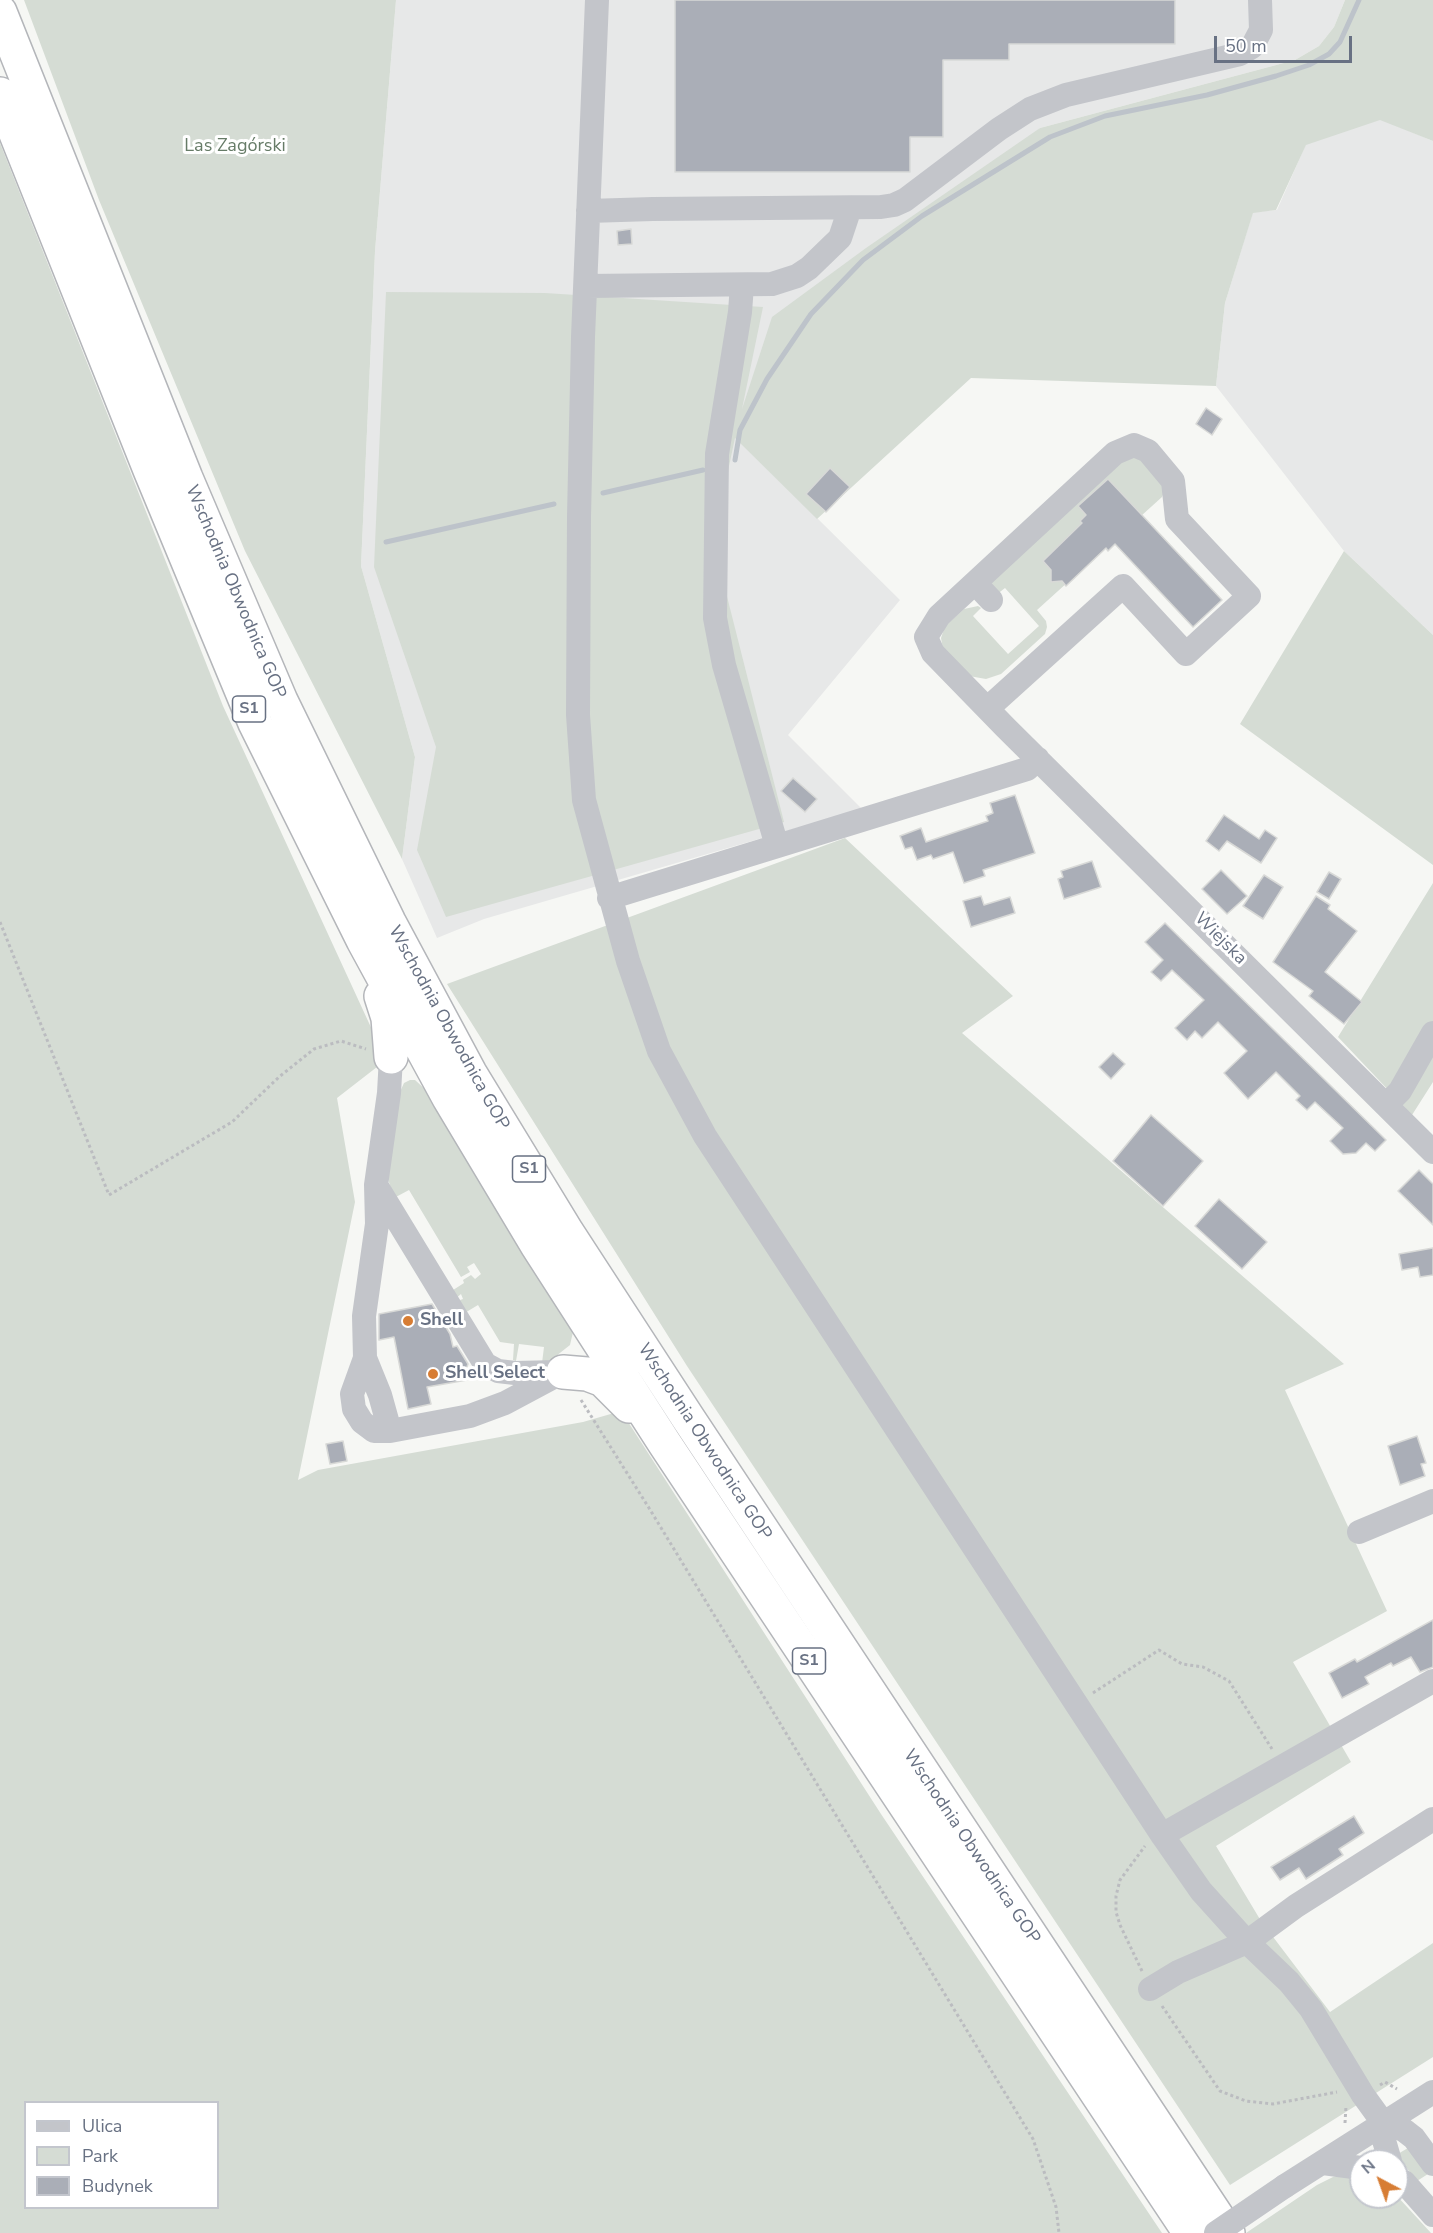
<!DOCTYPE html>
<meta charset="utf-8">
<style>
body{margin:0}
#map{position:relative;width:1433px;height:2233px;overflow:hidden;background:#f6f7f4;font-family:"Nunito Sans",sans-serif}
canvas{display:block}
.legend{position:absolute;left:24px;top:2101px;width:195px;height:108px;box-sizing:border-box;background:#fff;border:2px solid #c3c6cd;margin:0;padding:8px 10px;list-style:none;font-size:18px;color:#687183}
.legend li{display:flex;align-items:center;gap:12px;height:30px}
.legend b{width:30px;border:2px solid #c3c6cd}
.north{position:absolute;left:1349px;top:2149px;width:60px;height:60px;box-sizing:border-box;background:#fff;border:2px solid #c3c6cd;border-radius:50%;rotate:319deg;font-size:16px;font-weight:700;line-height:24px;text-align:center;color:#687183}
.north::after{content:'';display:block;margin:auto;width:21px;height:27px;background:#d77d34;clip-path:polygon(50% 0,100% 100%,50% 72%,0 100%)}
.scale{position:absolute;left:1214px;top:36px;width:138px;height:27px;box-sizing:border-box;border:3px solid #687183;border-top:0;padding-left:8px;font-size:18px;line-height:21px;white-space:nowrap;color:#687183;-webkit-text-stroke:4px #fff;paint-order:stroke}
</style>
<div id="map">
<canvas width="1433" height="2233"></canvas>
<ul class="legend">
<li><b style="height:8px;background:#c3c5ca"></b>Ulica</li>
<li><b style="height:16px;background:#d5dcd4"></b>Park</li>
<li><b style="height:16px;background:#aaaeb7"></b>Budynek</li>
</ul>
<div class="north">N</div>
<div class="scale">50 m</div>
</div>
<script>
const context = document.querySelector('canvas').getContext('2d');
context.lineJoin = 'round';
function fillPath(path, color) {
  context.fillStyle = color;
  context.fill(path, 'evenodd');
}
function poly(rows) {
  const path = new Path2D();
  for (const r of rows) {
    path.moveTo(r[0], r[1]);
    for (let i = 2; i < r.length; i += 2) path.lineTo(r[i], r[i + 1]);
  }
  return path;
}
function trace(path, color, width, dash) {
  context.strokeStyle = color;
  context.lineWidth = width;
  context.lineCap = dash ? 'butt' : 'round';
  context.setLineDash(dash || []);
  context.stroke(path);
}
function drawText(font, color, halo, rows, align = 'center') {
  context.font = font + ' "Nunito Sans",sans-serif';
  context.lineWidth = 6;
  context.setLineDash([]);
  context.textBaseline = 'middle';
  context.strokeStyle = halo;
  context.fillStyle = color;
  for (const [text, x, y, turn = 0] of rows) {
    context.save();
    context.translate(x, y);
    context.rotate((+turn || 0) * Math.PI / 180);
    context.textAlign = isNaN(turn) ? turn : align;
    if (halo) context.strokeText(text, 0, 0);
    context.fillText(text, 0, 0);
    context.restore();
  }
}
const built = poly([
 [396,0,1345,0,1334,27,1319,46,1295,60,1040,128,734,436,900,600,788,735,862,809,484,919,437,938,402,859,415,757,361,566,375,251],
 [1380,119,1433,141,1433,635,1344,551,1216,386,1225,303,1253,212,1277,210,1306,144]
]);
const green = poly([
 [24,0,396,0,375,251,361,566,415,757,402,859,245,551,99,200],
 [1345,0,1433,0,1433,141,1380,120,1306,145,1276,210,1253,213,1225,303,1216,386,971,378,817,519,735,438,713,541,784,822,446,917,417,850,436,747,374,567,386,292,545,293,763,307,742,409,772,317,866,248,1040,128,1295,60,1319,46,1334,27],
 [0,143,223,706,386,1060,337,1098,355,1202,298,1480,318,1470,583,1422,621,1411,881,1814,1162,2233,0,2233],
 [26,2102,218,2102,218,2208,26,2208],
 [1143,455,1166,486,1162,497,1037,610,1046,621,1047,627,1045,634,1001,674,986,679,969,676,943,649,941,638,945,626,964,609,978,606,981,608,973,616,1008,654,1039,626,1005,588,996,595,987,581,1116,459],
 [1344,551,1433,635,1433,865,1240,724],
 [845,838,1013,996,962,1033,1344,1364,1285,1390,1387,1611,1293,1662,1351,1762,1216,1846,1261,1921,1330,2012,1433,1943,1433,2057,1230,2185,687,1366,447,984],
 [1433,883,1433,1082,1412,1115,1338,1037],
 [410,1080,415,1080,427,1091,573,1332,570,1345,551,1360,542,1363,544,1347,519,1344,516,1361,513,1360,514,1344,500,1342,478,1305,463,1314,460,1300,463,1299,461,1294,454,1300,450,1292,464,1283,463,1280,471,1275,475,1279,481,1274,474,1263,467,1267,470,1272,461,1277,409,1190,394,1198,388,1179,399,1094,404,1083],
 [1408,2148,1428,2174,1417,2181,1396,2155],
 [1351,2173,1361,2176,1361,2197,1397,2196,1431,2233,1246,2233,1317,2185,1333,2177]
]);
const stream = poly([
 [735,460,740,430,767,379,811,314,863,260,922,216,1050,137,1105,116,1207,95,1276,76,1309,65,1329,54,1340,42,1359,0],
 [603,493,703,470],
 [386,542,554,504]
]);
const building = poly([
 [675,0,1175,0,1175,44,1009,44,1009,60,943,60,943,137,910,137,910,172,675,172,675,0],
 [631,229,632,244,618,245,617,231,631,229],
 [1206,408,1222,419,1212,435,1196,424,1206,408],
 [830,468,850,487,826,512,806,494,830,468],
 [1108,479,1222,600,1193,627,1115,544,1108,551,1106,548,1066,586,1062,581,1051,582,1051,570,1043,561,1082,523,1080,521,1086,515,1078,506,1108,479],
 [793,778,817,799,805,812,781,791,793,778],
 [1015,795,1035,853,983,870,985,876,964,883,953,852,933,859,931,855,917,860,912,847,905,849,900,836,921,828,926,842,988,821,986,816,993,813,990,803,1015,795],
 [1224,815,1259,839,1265,830,1277,838,1261,863,1227,841,1219,851,1206,841,1224,815],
 [1092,861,1101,887,1064,899,1058,879,1063,877,1061,871,1092,861],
 [1221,870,1247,896,1227,914,1202,889,1221,870],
 [1329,872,1341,879,1329,899,1317,892,1329,872],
 [1264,875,1283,887,1263,919,1243,906,1264,875],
 [981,896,984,905,1010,897,1015,913,971,927,963,901,981,896],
 [1316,896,1330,905,1328,909,1357,931,1325,972,1362,1002,1344,1024,1309,996,1313,991,1273,962,1316,896],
 [1165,923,1386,1140,1375,1151,1366,1143,1356,1153,1343,1154,1330,1141,1343,1128,1315,1102,1307,1110,1296,1100,1300,1096,1276,1072,1248,1099,1224,1073,1247,1051,1218,1022,1202,1038,1195,1031,1187,1040,1175,1028,1204,1000,1172,970,1161,981,1151,972,1163,960,1145,942,1165,923],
 [1113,1053,1125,1064,1111,1079,1099,1067,1113,1053],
 [1151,1115,1203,1161,1163,1206,1113,1161,1151,1115],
 [1419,1170,1433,1184,1433,1225,1398,1191,1419,1170],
 [1219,1199,1267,1242,1242,1269,1195,1226,1219,1199],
 [1433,1248,1433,1275,1420,1277,1418,1267,1402,1270,1399,1254,1433,1248],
 [432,1304,450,1334,453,1347,457,1346,468,1364,465,1372,467,1380,427,1387,431,1404,408,1409,394,1337,379,1340,379,1314,432,1304],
 [1417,1436,1426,1463,1421,1464,1425,1476,1400,1485,1388,1446,1417,1436],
 [343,1441,347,1461,330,1464,326,1444,343,1441],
 [1433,1620,1433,1667,1420,1672,1411,1657,1393,1666,1391,1663,1365,1677,1369,1684,1342,1698,1329,1673,1355,1659,1357,1662,1433,1620],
 [1354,1816,1364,1833,1339,1849,1343,1855,1306,1879,1299,1868,1280,1880,1271,1867,1354,1816]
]);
const path = poly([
 [0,922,109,1195,232,1122,279,1077,314,1049,341,1041,366,1049],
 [581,1400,649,1508,1033,2139,1056,2207,1059,2233],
 [1093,1693,1159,1650,1182,1664,1203,1667,1229,1681,1272,1749],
 [1142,1971,1120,1925,1116,1912,1116,1896,1120,1880,1145,1846],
 [1162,2006,1220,2091,1246,2101,1273,2104,1337,2092],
 [1380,2085,1385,2082,1397,2089],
 [1345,2123,1346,2106]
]);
const minor = poly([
 [597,0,583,337,579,517,578,715,584,800,628,961,659,1051,705,1136,1162,1835,1201,1891,1247,1942,1289,1982,1311,2009,1363,2095,1384,2124,1383,2137,1390,2161],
 [588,211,653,209,881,207,894,205,905,200,999,129,1030,109,1066,95,1240,54,1252,47,1261,30,1260,0],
 [742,285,740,312,717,454,715,618,724,665,777,846],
 [586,286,772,284,797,276,809,268,840,238,850,208],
 [975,583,991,600],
 [988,708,1123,586,1186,654,1249,596,1177,519,1173,481,1148,451,1134,445,1115,453,939,616,926,637,933,653,1005,727,1433,1152],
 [609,898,1027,769,1038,759],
 [391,1057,389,1093,376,1185,485,1364,498,1371,515,1373,558,1372],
 [1386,1105,1400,1091,1433,1033],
 [376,1185,377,1224,364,1316,365,1358,380,1395,390,1431,470,1416,505,1403,563,1372],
 [365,1358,352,1394,354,1409,362,1422,374,1431,390,1431],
 [1359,1532,1433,1501],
 [1162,1835,1433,1681],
 [1150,1989,1178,1972,1247,1942,1296,1906,1433,1819],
 [1384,2124,1396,2126,1405,2131,1414,2138,1433,2164],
 [1323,2163,1361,2168],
 [1397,2179,1404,2182,1433,2215],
 [1285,2186,1433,2092]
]);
const highway = poly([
 [0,12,186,478,281,701,389,922,470,1073,567,1232,688,1418,1228,2233],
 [0,94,150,470,255,723,363,940,449,1098,537,1245,665,1444,1190,2233],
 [381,996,388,1018,391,1057],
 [563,1372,587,1374,603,1380,629,1406]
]);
const minorBridge = poly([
 [1216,2233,1285,2186]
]);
const markers = [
 [408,1321,6,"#d77d34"],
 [433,1374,6,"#d77d34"]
];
const shields = [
 [249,709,33],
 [529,1169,33],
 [809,1661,33]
];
const shieldNames = [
 ["S1",249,709],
 ["S1",529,1169],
 ["S1",809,1661]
];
const parkNames = [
 ["Las Zagórski",235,147]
];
const streetNames = [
 ["Wschodnia Obwodnica GOP",235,592,67],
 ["Wiejska",1220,939,45],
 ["Wschodnia Obwodnica GOP",448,1028,61],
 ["Wschodnia Obwodnica GOP",704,1442,57],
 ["Wschodnia Obwodnica GOP",971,1847,56]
];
const poiNames = [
 ["Shell",420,1321],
 ["Shell Select",445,1374]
];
fillPath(built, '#e7e8e8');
fillPath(green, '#d5dcd4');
trace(stream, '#bdc3ca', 5);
fillPath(building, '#aaaeb7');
trace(building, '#d8d9d7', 1.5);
trace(highway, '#b4b6ba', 36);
trace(path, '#bbbcc0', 3, [3, 3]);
trace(minor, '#c3c5ca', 24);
trace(highway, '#fff', 33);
trace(minorBridge, '#c3c5ca', 24);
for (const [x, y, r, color] of markers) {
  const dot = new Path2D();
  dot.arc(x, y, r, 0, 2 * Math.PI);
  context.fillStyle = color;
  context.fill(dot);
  trace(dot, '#fff', 2);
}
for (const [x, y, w] of shields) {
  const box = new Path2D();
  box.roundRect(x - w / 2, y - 13, w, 26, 4.5);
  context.fillStyle = '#fff';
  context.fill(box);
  trace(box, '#687183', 1.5);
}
drawText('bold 16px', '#687183', null, shieldNames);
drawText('18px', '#667b67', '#fff', parkNames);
drawText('18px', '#687183', '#fff', streetNames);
drawText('bold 18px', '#687183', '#fff', poiNames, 'left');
</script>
